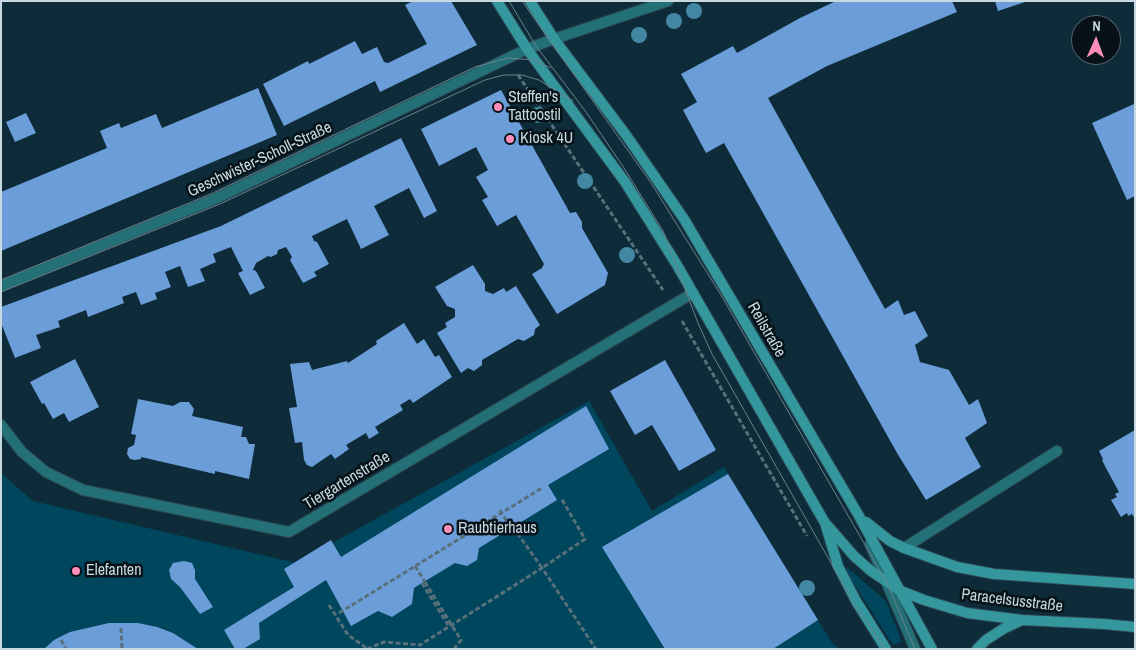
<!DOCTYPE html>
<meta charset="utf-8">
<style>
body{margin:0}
#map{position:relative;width:1136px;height:650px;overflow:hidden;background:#0d2b38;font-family:"Archivo Narrow",sans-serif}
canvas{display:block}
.frame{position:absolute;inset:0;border:2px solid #c8d8e0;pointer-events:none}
.north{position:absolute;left:1071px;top:15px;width:50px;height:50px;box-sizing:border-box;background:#061217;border:1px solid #546167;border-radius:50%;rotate:2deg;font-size:14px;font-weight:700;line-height:20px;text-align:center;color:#c8d8e0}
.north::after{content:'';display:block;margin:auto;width:18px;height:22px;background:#ff8eba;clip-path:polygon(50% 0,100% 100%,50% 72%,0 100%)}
</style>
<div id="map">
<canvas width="1136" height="650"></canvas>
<div class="frame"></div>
<div class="north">N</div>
</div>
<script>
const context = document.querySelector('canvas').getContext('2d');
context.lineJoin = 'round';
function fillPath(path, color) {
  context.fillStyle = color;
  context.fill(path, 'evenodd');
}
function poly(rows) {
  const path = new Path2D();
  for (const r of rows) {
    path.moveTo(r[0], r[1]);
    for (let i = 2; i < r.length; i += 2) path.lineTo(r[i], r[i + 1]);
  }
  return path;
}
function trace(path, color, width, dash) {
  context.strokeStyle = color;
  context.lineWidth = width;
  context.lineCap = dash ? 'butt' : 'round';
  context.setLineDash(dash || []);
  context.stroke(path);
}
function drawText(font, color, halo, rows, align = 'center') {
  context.font = font + ' "Archivo Narrow",sans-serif';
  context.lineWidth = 5;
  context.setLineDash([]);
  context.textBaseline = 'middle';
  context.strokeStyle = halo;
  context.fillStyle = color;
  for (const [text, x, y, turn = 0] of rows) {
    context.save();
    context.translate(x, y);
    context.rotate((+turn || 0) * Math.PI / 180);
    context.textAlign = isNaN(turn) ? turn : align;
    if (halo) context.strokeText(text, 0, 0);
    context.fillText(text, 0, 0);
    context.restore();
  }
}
const green = poly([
 [589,401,652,511,724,467,832,643,840,649,1,649,1,473,33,501,296,563],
 [848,568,886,601,902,642,893,645,845,570]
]);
const building = poly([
 [413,1,451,1,477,45,380,92,375,81,284,126,263,84,308,61,309,64,355,41,362,54,377,47,384,62,388,63,427,44,405,5],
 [836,1,952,1,957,12,827,66,768,98,885,309,898,300,904,315,915,311,928,336,915,345,920,362,949,370,969,405,978,399,987,423,965,438,981,467,926,500,897,453,724,143,706,153,683,110,697,102,681,74,733,46,737,53,800,18],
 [995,1,1025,1,1025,2,998,11],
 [258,88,277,135,1,251,1,192,107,148,100,131,119,123,121,128,156,114,162,128],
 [501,90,570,213,576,212,582,222,582,228,608,273,605,285,557,314,532,274,542,268,544,264,516,215,497,226,482,200,488,197,476,177,488,170,476,147,439,166,421,129],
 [1134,104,1135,196,1127,200,1092,123],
 [26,113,36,133,15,142,6,122],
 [401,138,437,211,424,218,409,188,374,206,389,235,361,249,347,219,312,236,314,241,317,242,329,264,314,272,317,276,303,283,290,260,292,257,286,247,278,250,277,254,271,257,268,256,256,263,253,270,256,271,265,288,250,295,238,273,243,271,231,247,213,254,216,262,200,269,205,281,188,287,180,266,165,272,171,287,155,293,157,299,141,305,136,292,122,297,124,303,88,317,86,310,58,321,60,327,36,335,41,348,15,358,1,323,1,307,221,226],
 [473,265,485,284,485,291,493,294,504,288,506,292,516,286,540,325,535,329,534,335,524,341,518,339,482,360,482,365,474,371,468,368,461,373,437,333,447,327,445,323,455,317,455,309,447,306,435,287],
 [404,323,417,344,424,339,435,357,439,355,452,377,413,403,410,399,400,405,403,410,375,427,379,433,369,439,366,433,346,445,349,449,335,459,331,454,312,467,307,465,304,460,302,442,295,443,289,408,297,407,290,364,309,362,312,370,347,361,348,363,377,344,376,341],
 [75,359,99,407,69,422,64,413,53,419,44,403,42,404,30,382],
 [665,360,716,450,679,471,652,425,635,435,610,391],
 [138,399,173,406,180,402,189,402,194,409,192,416,243,427,241,437,246,437,249,444,255,444,249,479,215,471,215,474,141,457,141,459,135,460,130,459,127,454,128,448,134,445,136,435,131,434],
 [586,406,609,449,548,485,557,500,479,548,477,560,467,566,455,563,422,583,414,588,412,604,392,617,378,611,351,626,326,580,259,623,260,639,243,649,235,649,224,630,294,587,284,569,331,540,341,557],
 [1135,430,1135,519,1132,514,1128,516,1127,513,1121,517,1111,500,1117,497,1115,494,1119,492,1107,470,1102,460,1103,459,1099,451],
 [728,474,818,620,773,649,665,649,602,547],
 [184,561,192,563,195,570,195,579,213,607,200,614,180,587,171,579,169,570,173,563],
 [109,623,138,623,157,627,173,633,198,649,44,649,54,640,70,632]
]);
const path = poly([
 [518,75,663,290],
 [682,321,807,536],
 [500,510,509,525],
 [513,527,542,568,585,539,561,498],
 [415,566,425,582],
 [422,583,448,625],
 [329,605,348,635,368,649],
 [339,613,542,488],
 [121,628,122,649],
 [61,640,66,649],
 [367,649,384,642,420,645,542,568,596,649]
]);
const lane = poly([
 [527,49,554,39],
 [870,544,915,649],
 [904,548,1057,451]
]);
const street = poly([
 [554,39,668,1],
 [1,286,215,199,527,49],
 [1,425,22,452,46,472,83,490,289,532,693,293]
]);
const secondary = poly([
 [497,1,527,49,625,182,677,265,825,523,838,566,856,601,886,649],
 [530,1,554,39,626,135,684,219,859,516,932,649],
 [866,522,890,541,904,548,957,567,994,574,1135,584],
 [827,525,854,556,871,571,901,591,924,600,967,613,1022,620,1104,624,1135,627],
 [977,649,986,640,1003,629,1022,620]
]);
const tram = poly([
 [509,1,536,46,586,112,624,168,663,231,698,323,712,354,855,605,885,649],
 [522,1,651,183,721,295,887,583,915,649],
 [1,280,211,194,475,67,508,58,534,60,551,68],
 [1,292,220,204,485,80,504,75,522,75,539,80,573,101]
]);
const pathBridge = poly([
 [425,582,461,640,454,649]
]);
const trees = [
 [694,11],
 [674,21],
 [639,35],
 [538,115],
 [585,181],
 [627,255],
 [807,588]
];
const markers = [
 [498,107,5,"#ff8eba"],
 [510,139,5,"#ff8eba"],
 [448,529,5,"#ff8eba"],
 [76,571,5,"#ff8eba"]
];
const poiNames = [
 ["Steffen's",508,98],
 ["Tattoostil",508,116],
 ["Kiosk 4U",520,139],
 ["Raubtierhaus",458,529],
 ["Elefanten",86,571]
];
const streetNames = [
 ["Geschwister-Scholl-Straße",260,160,-25],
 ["Reilstraße",766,330,60],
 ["Tiergartenstraße",347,481,-31],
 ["Paracelsusstraße",1012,601,7]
];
fillPath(green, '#00465d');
fillPath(building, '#6b9dd9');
trace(lane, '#2b4753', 12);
trace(street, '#2b4753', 12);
trace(secondary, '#2b4753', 12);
trace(path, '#57707b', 3, [5, 2.5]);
trace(lane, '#237177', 10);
trace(street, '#237177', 10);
trace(secondary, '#35979e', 10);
trace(tram, '#6b828d', 1);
trace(pathBridge, '#57707b', 3, [5, 2.5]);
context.fillStyle = '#4487a3';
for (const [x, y] of trees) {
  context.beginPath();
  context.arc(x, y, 8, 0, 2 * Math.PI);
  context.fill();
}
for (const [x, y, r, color] of markers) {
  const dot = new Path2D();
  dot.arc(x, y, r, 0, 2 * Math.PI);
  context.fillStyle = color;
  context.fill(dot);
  trace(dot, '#061217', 2);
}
drawText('16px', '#c8d8e0', '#061217', poiNames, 'left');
drawText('16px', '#c8d8e0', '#061217', streetNames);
</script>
